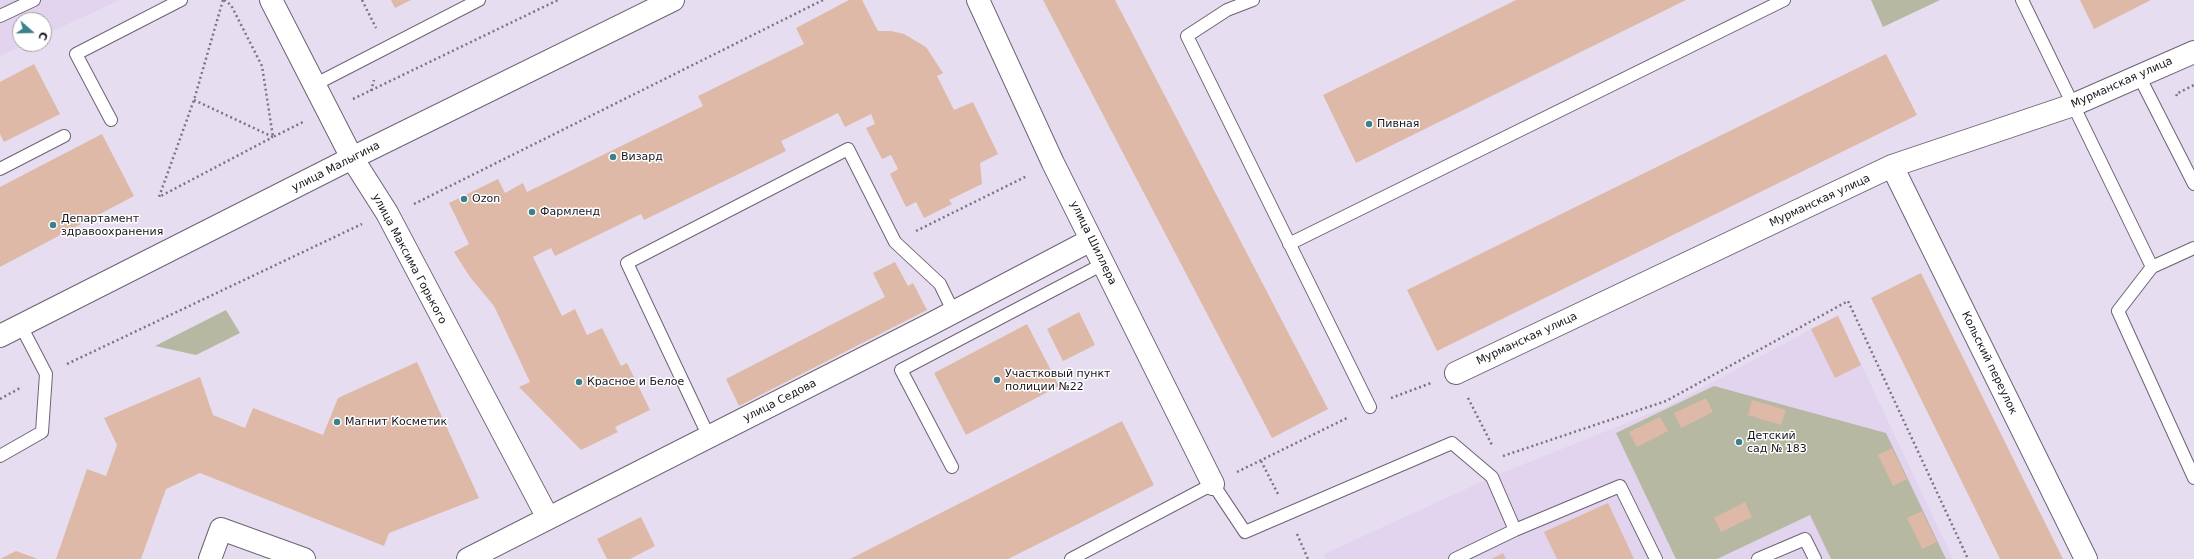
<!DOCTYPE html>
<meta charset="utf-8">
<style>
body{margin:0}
#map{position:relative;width:2194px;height:559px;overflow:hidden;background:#e7ddf1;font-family:"DejaVu Sans",sans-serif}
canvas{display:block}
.north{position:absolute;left:12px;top:12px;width:40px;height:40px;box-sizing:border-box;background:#fff;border:1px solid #a3a1a4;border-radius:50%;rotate:110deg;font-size:11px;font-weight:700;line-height:16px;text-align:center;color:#18151c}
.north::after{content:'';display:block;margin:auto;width:14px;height:18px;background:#3a818c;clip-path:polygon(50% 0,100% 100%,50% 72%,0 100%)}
</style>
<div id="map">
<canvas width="2194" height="559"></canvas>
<div class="north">С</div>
</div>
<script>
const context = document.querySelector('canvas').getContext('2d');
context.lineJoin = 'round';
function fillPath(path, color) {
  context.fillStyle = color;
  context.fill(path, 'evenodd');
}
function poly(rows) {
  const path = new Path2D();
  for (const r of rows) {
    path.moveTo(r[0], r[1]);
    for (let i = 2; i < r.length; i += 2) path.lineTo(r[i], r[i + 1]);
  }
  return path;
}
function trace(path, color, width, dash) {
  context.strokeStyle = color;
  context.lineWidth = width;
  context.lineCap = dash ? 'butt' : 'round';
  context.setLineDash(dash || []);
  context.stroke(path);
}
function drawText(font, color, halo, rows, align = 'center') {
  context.font = font + ' "DejaVu Sans",sans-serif';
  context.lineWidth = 3;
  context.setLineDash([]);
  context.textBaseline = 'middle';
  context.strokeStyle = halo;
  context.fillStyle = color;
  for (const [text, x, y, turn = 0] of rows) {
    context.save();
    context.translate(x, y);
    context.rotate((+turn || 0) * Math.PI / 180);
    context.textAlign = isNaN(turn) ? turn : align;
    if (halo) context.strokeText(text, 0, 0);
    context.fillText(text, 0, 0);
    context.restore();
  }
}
const built = poly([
 [0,0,120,0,44,35,44,20,20,20,20,44,26,44,0,56],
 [1838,315,1953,559,1326,559,1324,554,1492,477,1666,407]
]);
const green = poly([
 [1871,0,1940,0,1883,27],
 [226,310,240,333,196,355,155,346],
 [1714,386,1886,433,1946,559,1831,559,1810,515,1717,559,1676,559,1616,433]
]);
const building = poly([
 [391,0,411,0,395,8],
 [849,0,862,0,878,31,891,31,904,34,926,47,943,73,937,76,954,110,973,102,998,154,980,163,982,184,949,200,952,204,924,218,916,202,906,207,890,174,898,169,891,155,882,159,866,128,875,124,871,114,845,127,838,113,781,141,786,151,644,220,641,214,555,256,551,248,533,257,562,316,575,309,587,335,602,328,621,366,627,363,650,410,615,427,618,432,581,450,519,387,530,382,494,306,470,277,454,252,469,244,449,203,498,179,505,193,523,183,527,192,703,106,698,96,804,44,796,28],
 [1043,0,1115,0,1328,409,1272,438],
 [1516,0,1686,0,1356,163,1323,95],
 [2080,0,2151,0,2094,29],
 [1886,54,1917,115,1437,351,1407,290],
 [34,64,60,114,4,142,0,134,0,82],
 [102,134,134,196,0,267,0,187],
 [895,262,908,286,913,283,927,310,739,406,726,379,885,297,873,273],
 [1921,273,2063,559,2000,559,1871,298],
 [1079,312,1095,345,1063,361,1047,329],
 [1838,316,1861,365,1835,378,1811,329],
 [1027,324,1059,386,966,435,934,373],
 [417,362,479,498,389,533,384,546,200,473,166,489,141,559,56,559,87,469,106,476,117,445,104,418,200,377,213,415,245,428,253,408,323,435,338,398],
 [1706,398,1713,412,1681,428,1674,413],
 [1752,400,1786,410,1781,425,1748,415],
 [1660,417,1668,431,1637,447,1629,432],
 [1122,421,1154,485,1078,524,1008,559,850,559],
 [1892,448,1907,479,1893,486,1878,455],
 [1745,502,1752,517,1721,532,1714,518],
 [1608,503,1634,559,1557,559,1544,532],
 [1922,511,1937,542,1922,549,1907,518],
 [641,517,655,546,630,559,607,559,597,539],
 [16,551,38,559,0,559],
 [1503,553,1506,559,1491,559]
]);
const path = poly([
 [223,0,194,100,159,197,273,137],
 [224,0,231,5,262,66,273,137,303,122],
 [362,0,376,28],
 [371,91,374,80],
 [2177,96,2176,94,2194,85],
 [353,99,558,0],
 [194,100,273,137],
 [414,204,823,0],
 [916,231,1027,176],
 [67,364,362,224],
 [1391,398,1431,383],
 [1468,398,1493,447],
 [0,399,22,387],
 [1503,456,1666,401,1848,301,1968,559],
 [1261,461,1278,494],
 [1237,472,1349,417],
 [1297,534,1308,559]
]);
const lane = poly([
 [1253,0,1227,10,1187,36,1370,407],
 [2022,0,2152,267,2118,311,2194,478],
 [0,16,34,0],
 [2139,76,2194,184],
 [314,85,479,0],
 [111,120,76,54,181,0],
 [0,169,64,136],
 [1289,244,1784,0],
 [2152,267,2194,248],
 [709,437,627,263,848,149,895,242,940,284,953,311],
 [0,456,42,432,46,374,21,326],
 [952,467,901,370,1103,264],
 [1071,559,1213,484,1245,532,1452,443,1492,477,1515,530],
 [1455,559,1515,530,1620,486,1656,559],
 [1758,559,1805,539,1815,559]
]);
const street = poly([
 [271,0,352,158,387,213,548,518],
 [978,0,1053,163,1213,484],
 [1892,166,2086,559],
 [1456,373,1892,166,2073,105,2194,52],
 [210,559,221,529,304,559],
 [468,559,929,325,1091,240]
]);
const secondary = poly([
 [0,336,352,158,673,0]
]);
const markers = [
 [1369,124,4,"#3a818c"],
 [613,157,4,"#3a818c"],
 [464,199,4,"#3a818c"],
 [532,212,4,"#3a818c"],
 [53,225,4,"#3a818c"],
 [997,380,4,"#3a818c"],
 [579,382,4,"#3a818c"],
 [337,422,4,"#3a818c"],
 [1739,442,4,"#3a818c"]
];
const streetNames = [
 ["Мурманская улица",2122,83,-24],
 ["улица Малыгина",336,167,-27],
 ["Мурманская улица",1820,201,-25],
 ["улица Шиллера",1093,243,64],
 ["улица Максима Горького",409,259,62],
 ["Мурманская улица",1527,339,-25],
 ["Кольский переулок",1989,363,64],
 ["улица Седова",780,401,-27]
];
const poiNames = [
 ["Пивная",1377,124],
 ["Визард",621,157],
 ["Ozon",472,199],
 ["Фармленд",540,212],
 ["Департамент",61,219],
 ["здравоохранения",61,232],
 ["Участковый пункт",1005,374],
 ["полиции №22",1005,387],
 ["Красное и Белое",587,382],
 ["Магнит Косметик",345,422],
 ["Детский",1747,436],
 ["сад № 183",1747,449]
];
fillPath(built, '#e2d3ef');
fillPath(green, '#b6b8a2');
fillPath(building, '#deb9a7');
trace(lane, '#6c6374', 14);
trace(street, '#6c6374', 24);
trace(secondary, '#6c6374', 24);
trace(path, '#7b7481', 2.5, [2, 3]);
trace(lane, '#fff', 12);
trace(street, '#fff', 22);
trace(secondary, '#fff', 22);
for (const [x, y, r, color] of markers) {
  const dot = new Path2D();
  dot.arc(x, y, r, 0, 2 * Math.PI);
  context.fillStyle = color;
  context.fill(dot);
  trace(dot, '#fff', 1.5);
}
drawText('11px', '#18151c', '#fff', streetNames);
drawText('11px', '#18151c', '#fff', poiNames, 'left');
</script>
